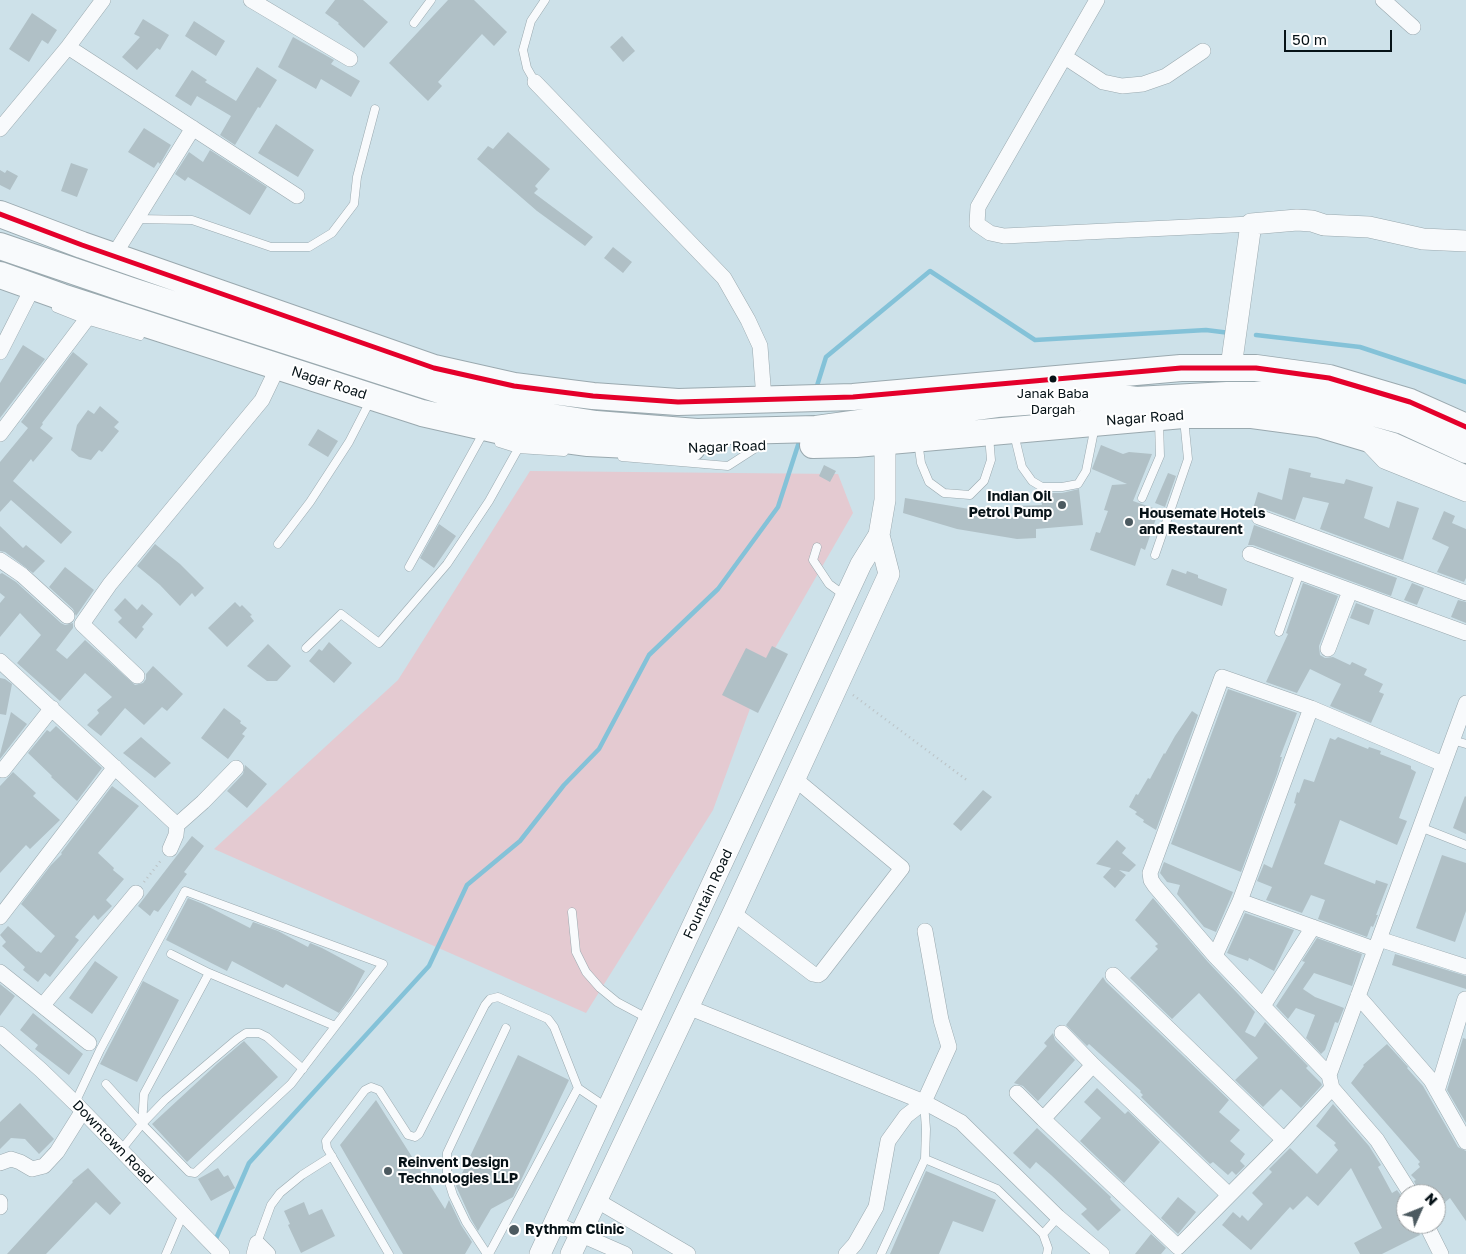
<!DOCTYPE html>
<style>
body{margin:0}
#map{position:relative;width:1466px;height:1254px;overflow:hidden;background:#cde1e9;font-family:"Golos Text",sans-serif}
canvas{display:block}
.north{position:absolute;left:1396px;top:1184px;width:50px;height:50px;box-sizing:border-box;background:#fff;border:1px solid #9ba0a2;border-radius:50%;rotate:46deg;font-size:14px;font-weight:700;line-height:20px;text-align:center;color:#061217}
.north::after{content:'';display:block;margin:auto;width:18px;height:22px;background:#4c5a60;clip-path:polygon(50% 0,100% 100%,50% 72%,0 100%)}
.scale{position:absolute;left:1284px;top:30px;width:108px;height:22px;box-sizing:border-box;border:2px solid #061217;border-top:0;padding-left:6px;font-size:15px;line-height:18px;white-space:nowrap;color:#061217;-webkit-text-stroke:4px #fff;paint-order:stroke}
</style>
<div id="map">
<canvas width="1466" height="1254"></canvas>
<div class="north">N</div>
<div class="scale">50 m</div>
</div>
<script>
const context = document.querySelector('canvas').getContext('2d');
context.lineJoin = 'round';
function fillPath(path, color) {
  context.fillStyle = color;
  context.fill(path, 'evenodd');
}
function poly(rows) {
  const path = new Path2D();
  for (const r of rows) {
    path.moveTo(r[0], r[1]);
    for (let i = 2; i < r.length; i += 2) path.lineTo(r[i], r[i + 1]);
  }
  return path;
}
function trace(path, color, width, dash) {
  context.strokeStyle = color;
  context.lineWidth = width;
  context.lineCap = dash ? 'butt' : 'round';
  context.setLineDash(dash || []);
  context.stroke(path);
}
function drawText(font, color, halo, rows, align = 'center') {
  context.font = font + ' "Golos Text",sans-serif';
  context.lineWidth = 4;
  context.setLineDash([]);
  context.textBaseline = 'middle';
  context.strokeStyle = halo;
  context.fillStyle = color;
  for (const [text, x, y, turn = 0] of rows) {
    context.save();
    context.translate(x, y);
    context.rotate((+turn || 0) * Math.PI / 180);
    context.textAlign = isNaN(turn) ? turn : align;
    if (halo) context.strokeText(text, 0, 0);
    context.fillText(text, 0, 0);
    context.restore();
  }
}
const green = poly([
 [530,471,838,474,853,513,767,662,713,810,586,1013,214,849,398,680]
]);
const stream = poly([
 [1256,335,1360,347,1466,382],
 [816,389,826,357,930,271,1035,340,1206,330,1230,333],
 [215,1241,249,1163,429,966,467,885,520,841,564,785,599,749,649,655,718,589,778,507,800,439]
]);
const building = poly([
 [335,0,363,0,388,22,364,48,338,24,339,23,325,13],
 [448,0,474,0,507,32,494,46,482,34,438,82,442,86,428,101,389,63],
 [32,13,57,30,48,44,42,40,29,62,9,49],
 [143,19,169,35,160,50,157,48,137,70,122,57,140,37,134,34],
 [194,21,225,41,216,56,185,36],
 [622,36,635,51,623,62,610,47],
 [293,37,334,60,331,64,360,81,351,97,321,79,316,89,278,67],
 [257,67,277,80,260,108,258,107,235,145,220,135,231,116,197,96,191,106,175,96,192,70,207,80,205,82,236,101],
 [276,124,314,150,298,177,258,153],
 [144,128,171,145,160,164,158,162,154,168,128,152],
 [508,132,550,169,535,186,538,189,534,193,593,237,585,246,537,211,477,159,488,146,493,149],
 [210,150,267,187,250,215,188,177,185,181,175,174,189,152,203,162],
 [71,163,88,169,77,197,61,191],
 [0,170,5,173,7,170,18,176,10,190,0,185],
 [613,247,632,262,623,273,604,258],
 [23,345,45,359,0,418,0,383],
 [73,352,88,364,42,423,43,424,40,428,53,438,33,462,31,459,13,481,72,532,61,544,11,500,0,512,0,462,28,428,21,422],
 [100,406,119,422,114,427,119,431,102,452,99,450,91,460,79,457,71,450,77,425,88,410,94,414],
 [318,429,338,441,328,457,308,445],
 [1101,445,1123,454,1129,452,1152,454,1133,501,1159,510,1145,550,1141,548,1135,566,1090,550,1096,532,1100,533,1108,511,1104,510,1112,485,1127,484,1092,469],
 [824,465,836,471,830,482,819,476],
 [1289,468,1311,473,1310,477,1344,484,1346,479,1373,487,1364,518,1389,528,1397,501,1419,508,1403,560,1320,529,1329,503,1303,497,1295,520,1262,508,1253,509,1258,492,1282,500],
 [1168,473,1176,476,1165,507,1155,503],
 [1079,489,1083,525,1036,529,1036,538,1017,539,957,529,903,513,905,498,1016,517,1016,506,1042,505,1040,493,1062,493],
 [1444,511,1455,516,1452,523,1466,529,1466,578,1464,582,1437,572,1449,547,1432,539],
 [439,524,456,536,434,568,420,558],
 [1254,525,1397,578,1391,596,1253,545,1248,545],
 [0,526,23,548,26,545,45,561,33,573,5,552,0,551],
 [155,544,180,564,204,588,195,597,192,593,180,606,160,585,137,566],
 [65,567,94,590,76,616,73,609,49,587],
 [1172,569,1186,574,1187,571,1198,575,1198,578,1227,589,1222,606,1166,585],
 [2,573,16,582,61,623,65,625,73,623,73,628,56,650,67,659,85,640,135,685,143,683,146,679,146,674,153,666,183,694,167,711,162,707,144,725,125,708,101,736,87,725,99,713,97,710,112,697,85,673,60,701,17,663,41,635,20,613,0,637,0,603,5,597,0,593,0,574],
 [1303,583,1338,596,1319,646,1320,655,1325,658,1333,657,1350,665,1352,662,1367,669,1364,675,1383,684,1379,692,1384,694,1371,723,1330,706,1341,684,1310,669,1297,693,1266,682,1288,634,1286,633],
 [1412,583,1424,588,1417,605,1404,600],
 [125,598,137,610,142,604,153,614,142,627,144,629,136,639,118,622,122,618,114,610],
 [1458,600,1466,602,1466,623,1451,617],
 [235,602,240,607,242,605,252,615,250,616,254,621,227,647,208,628],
 [1356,603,1374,610,1369,625,1350,618],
 [329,642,352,663,334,683,309,661,319,649,322,651],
 [268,644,291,666,277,681,267,681,247,666],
 [772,646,788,654,758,713,722,695,746,648,766,658],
 [0,678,5,679,12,684,6,715,0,714],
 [1228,689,1297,713,1280,757,1282,757,1277,774,1241,872,1171,844],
 [224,708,241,721,240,723,247,728,242,734,245,736,228,759,201,738],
 [1192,711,1198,715,1156,830,1143,822,1144,820,1135,814,1137,812,1129,807,1136,794,1138,795,1148,778,1150,779,1164,753,1165,754,1175,736],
 [11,712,27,724,0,759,0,754],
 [56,726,102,768,77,801,51,777,52,776,28,753,47,730,50,732],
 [141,737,171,763,155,778,123,753],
 [1338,737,1368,749,1369,747,1381,751,1380,754,1411,766,1411,769,1416,772,1399,818,1407,821,1397,845,1340,820,1324,864,1375,884,1376,880,1388,884,1376,915,1378,915,1373,927,1371,926,1367,937,1318,919,1325,900,1311,895,1302,913,1266,900,1272,887,1257,881,1264,864,1272,868,1296,804,1294,803,1297,792,1299,793,1304,779,1314,782,1330,738,1335,740],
 [245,765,267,784,247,808,227,791,243,774],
 [13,772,36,793,33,796,60,820,30,849,26,845,0,873,0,786],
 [112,786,139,806,98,853,114,868,113,870,124,879,106,900,112,906,98,920,94,915,75,937,79,940,50,977,45,973,38,982,23,970,25,967,2,946,6,942,0,935,8,926,37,952,38,951,41,953,55,936,21,904,51,865,62,854,61,853],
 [983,790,992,797,961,831,953,824],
 [1465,796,1466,797,1466,834,1453,828],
 [192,836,204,846,184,872,187,874,158,912,154,910,150,916,138,906],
 [1117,840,1126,848,1122,853,1136,865,1129,872,1119,870,1126,875,1115,888,1103,877,1111,868,1096,864],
 [1442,855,1466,863,1466,911,1455,942,1416,928],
 [1164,862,1233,892,1216,932,1204,927,1177,894,1180,885,1167,882,1160,873],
 [188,898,203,904,250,928,253,922,278,931,308,947,310,943,322,948,365,971,352,995,339,1013,286,984,283,988,232,961,227,971,166,940],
 [1153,898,1208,962,1255,1012,1245,1032,1255,1037,1265,1022,1308,1066,1306,1068,1321,1083,1322,1085,1301,1108,1281,1089,1263,1107,1235,1080,1258,1058,1199,993,1172,1019,1130,978,1158,949,1155,946,1158,944,1135,920],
 [1245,913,1294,930,1274,971,1249,958,1248,961,1227,953],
 [1317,938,1362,954,1352,986,1314,973,1303,989,1315,997,1344,1008,1338,1023,1335,1022,1325,1050,1321,1054,1306,1038,1315,1015,1296,1008,1288,1019,1276,1006,1305,962,1302,961],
 [1395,954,1466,976,1466,989,1392,965],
 [95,961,118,977,92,1014,69,998],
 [1103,977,1106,982,1229,1100,1219,1112,1240,1130,1230,1141,1245,1154,1240,1161,1245,1166,1236,1175,1232,1171,1228,1175,1213,1162,1210,1164,1141,1097,1143,1095,1140,1092,1141,1091,1089,1044,1087,1046,1066,1025],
 [143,981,179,1000,137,1082,100,1064],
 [0,984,15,996,0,1016],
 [33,1013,83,1054,69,1075,35,1049,38,1045,20,1030],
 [1053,1033,1055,1040,1075,1060,1038,1101,1023,1086,1014,1083,1047,1046,1044,1043],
 [1463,1038,1466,1039,1466,1123,1447,1090],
 [244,1041,278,1077,187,1162,152,1124,218,1063],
 [1387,1044,1408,1067,1407,1068,1423,1086,1458,1147,1466,1151,1466,1221,1450,1198,1436,1210,1436,1194,1420,1194,1414,1181,1416,1180,1411,1175,1420,1167,1418,1164,1420,1162,1351,1083,1364,1066,1363,1065],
 [518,1055,569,1080,513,1197,491,1209,478,1231,471,1219,456,1186],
 [1097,1088,1125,1114,1128,1111,1160,1142,1124,1183,1080,1141,1101,1118,1084,1102],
 [376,1100,445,1209,449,1200,461,1225,472,1242,465,1254,403,1254,340,1145],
 [20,1103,54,1139,39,1154,25,1139,11,1138,0,1149,0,1122],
 [1333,1104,1369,1146,1381,1165,1378,1167,1392,1193,1397,1190,1400,1194,1406,1208,1406,1224,1414,1224,1420,1235,1382,1254,1360,1254,1354,1243,1382,1228,1351,1168,1318,1206,1307,1196,1293,1210,1290,1207,1251,1250,1222,1225,1233,1212,1240,1218,1242,1215,1248,1221,1263,1204,1252,1193,1272,1172,1269,1169,1290,1148,1317,1174,1338,1150,1334,1145,1336,1143,1316,1126],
 [1037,1128,1111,1197,1110,1199,1121,1210,1098,1231,1081,1214,1087,1209,1051,1175,1036,1162,1030,1169,1013,1153],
 [88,1168,121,1203,110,1215,96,1202,46,1254,7,1254,73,1182,72,1181],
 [218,1168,224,1177,228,1175,235,1188,211,1201,198,1179],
 [926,1171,996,1200,983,1232,953,1221,939,1254,890,1254],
 [1178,1197,1196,1212,1178,1234,1161,1218],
 [304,1202,309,1215,322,1209,335,1236,301,1253,288,1225,290,1224,284,1211],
 [1151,1234,1166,1248,1161,1254,1135,1254]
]);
const path = poly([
 [853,695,968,781],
 [144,882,162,859]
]);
const lane = poly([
 [414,23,431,0],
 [535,82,527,68,523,50,531,21,545,0],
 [137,219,192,220,271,247,309,247,332,233,354,204,357,177,375,109],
 [56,308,86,320,140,336],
 [1014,434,1022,467,1032,481,1042,487,1062,487,1078,484,1086,471,1095,426],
 [918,441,921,463,929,482,944,493,970,495,984,481,991,460,989,436],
 [499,443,518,449,564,452],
 [622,457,728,466,759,446],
 [1142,498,1160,456,1159,421],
 [278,544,310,502,349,442,367,407],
 [817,547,813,560,829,584,844,595],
 [1155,555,1188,459,1184,419],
 [409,567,481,437],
 [1279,632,1300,572],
 [306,648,341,614,379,643,447,564,489,501,518,449],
 [1452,740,1466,744],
 [1420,827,1466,845],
 [572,912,576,952,586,972,600,988,617,1002,647,1018],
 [171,954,209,973,335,1026],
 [75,1103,100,1050,185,891,383,964,291,1084,195,1173,189,1172,142,1124,106,1084],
 [142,1124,144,1094,209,973],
 [121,1150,142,1124,165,1100,237,1039,246,1033,259,1033,267,1037,303,1069],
 [925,1159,997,1189,1043,1234,1048,1248,1047,1254],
 [1043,1234,1058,1217],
 [257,1243,271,1205,280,1193,302,1175,332,1156],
 [166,1254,183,1214],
 [389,1254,327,1148,326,1141,365,1090,371,1087,379,1090,408,1135,415,1137,419,1134,485,1005,490,999,498,997,548,1019,554,1027,578,1088,606,1107],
 [487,1254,466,1222,453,1195,447,1176,447,1153,506,1028],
 [489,1254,578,1088],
 [881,1254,925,1159,926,1129,924,1102]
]);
const street = poly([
 [251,0,350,59],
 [1097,0,986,193,978,207,977,224,990,233,1004,236,1251,224],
 [1383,0,1413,27],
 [68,47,297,196],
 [1065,57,1103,82,1122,86,1143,84,1166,76,1203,51],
 [535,82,724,278,748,320,760,346,764,399],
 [0,129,68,47,103,0],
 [114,255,193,128],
 [0,352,33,287],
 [0,434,86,320],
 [1365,441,1384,461,1466,494],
 [1259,517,1466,593],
 [1250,554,1466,633],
 [0,560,22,575,67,616],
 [1328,649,1350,591],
 [0,661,177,825,176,835,170,849],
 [137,676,82,624,110,584,262,400,274,375],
 [1311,708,1443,764],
 [3,770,52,708],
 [177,825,203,802,236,768],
 [1240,901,1374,949],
 [733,913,813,974,818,975,821,973,902,868,795,779],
 [0,917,115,767],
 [1379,939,1466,967],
 [1215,956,1240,901,1311,708,1222,677,1150,873,1151,880,1155,886,1215,956,1329,1075],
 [0,972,89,1043],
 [1113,975,1284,1140],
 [1358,996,1431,1080,1466,1142],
 [43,1005,136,893],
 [1263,1006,1313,927],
 [688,1007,924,1102,961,1122,1058,1217,1102,1254],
 [1062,1033,1093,1065,1229,1195],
 [0,1034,41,1070,75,1103,222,1254],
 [1093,1065,1043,1119,1178,1247,1284,1140,1332,1088],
 [1437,1091,1465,999],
 [1017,1093,1043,1119],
 [0,1163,11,1159,20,1162,32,1169,44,1166,57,1152,82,1112],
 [1411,1194,1377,1140,1332,1088,1329,1075,1466,703],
 [596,1200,688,1254],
 [0,1202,0,1207],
 [554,1223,625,1254],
 [1426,1224,1441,1254],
 [254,1254,257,1243,268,1254],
 [846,1254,855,1244,876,1207,888,1141,906,1116,924,1102,949,1047,941,1020,925,931]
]);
const secondary = poly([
 [1231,367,1251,224,1297,220,1312,221,1324,225,1369,227,1423,239,1466,241],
 [540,1254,861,564,879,535,885,500,885,441],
 [571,1254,733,913,889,574,879,535]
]);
const highway = poly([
 [0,214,82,245,434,368,514,386,593,396,678,402,853,397,1181,368,1256,368,1329,378,1410,402,1466,427],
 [0,246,132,291,470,400,526,413,596,424,697,432,816,429,997,404,1106,396,1136,400,1227,395,1276,395,1339,404,1403,421,1466,450],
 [0,275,62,297,422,413,506,432,588,443,692,448],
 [813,445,856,444,1183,415,1252,415,1319,424,1393,446,1466,479]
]);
const bus1 = poly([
 [0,214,82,245,434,368,514,386,593,396,678,402,853,397,1181,368,1256,368,1329,378,1410,402,1466,427]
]);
const markers = [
 [1053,379,4.5,"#061217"],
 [1062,505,5,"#4c5a60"],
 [1129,522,5,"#4c5a60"],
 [388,1171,5,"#4c5a60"],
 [514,1230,6,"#4c5a60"]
];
const busNames = [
 ["Janak Baba",1053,394],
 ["Dargah",1053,410]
];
const streetNames = [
 ["Nagar Road",329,383,18],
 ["Nagar Road",1145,418,-4],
 ["Nagar Road",727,447,-2],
 ["Fountain Road",708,894,-65],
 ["Downtown Road",113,1142,46]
];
const poiNames = [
 ["Indian Oil",1052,497,"right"],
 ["Petrol Pump",1052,513,"right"],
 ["Housemate Hotels",1139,514],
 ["and Restaurent",1139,530],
 ["Reinvent Design",398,1163],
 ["Technologies LLP",398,1179],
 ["Rythmm Clinic",525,1230]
];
fillPath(green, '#e4cad1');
trace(stream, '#84c2d8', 4.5);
fillPath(building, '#b0c0c6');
trace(lane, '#9aa9af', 9);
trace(street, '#9aa9af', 16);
trace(secondary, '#9aa9af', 22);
trace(highway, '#9aa9af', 28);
trace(path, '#bac1c4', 2.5, [1, 4]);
trace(lane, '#f8fafc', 8);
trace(street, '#f8fafc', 15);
trace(secondary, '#f8fafc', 21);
trace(highway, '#f8fafc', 26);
trace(bus1, '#e4002b', 5);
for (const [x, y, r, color] of markers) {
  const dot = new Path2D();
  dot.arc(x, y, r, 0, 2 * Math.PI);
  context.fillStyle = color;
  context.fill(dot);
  trace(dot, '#fff', 2);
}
drawText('13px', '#061217', '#fff', busNames);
drawText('14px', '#061217', '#fff', streetNames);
drawText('bold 14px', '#061217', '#fff', poiNames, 'left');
</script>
